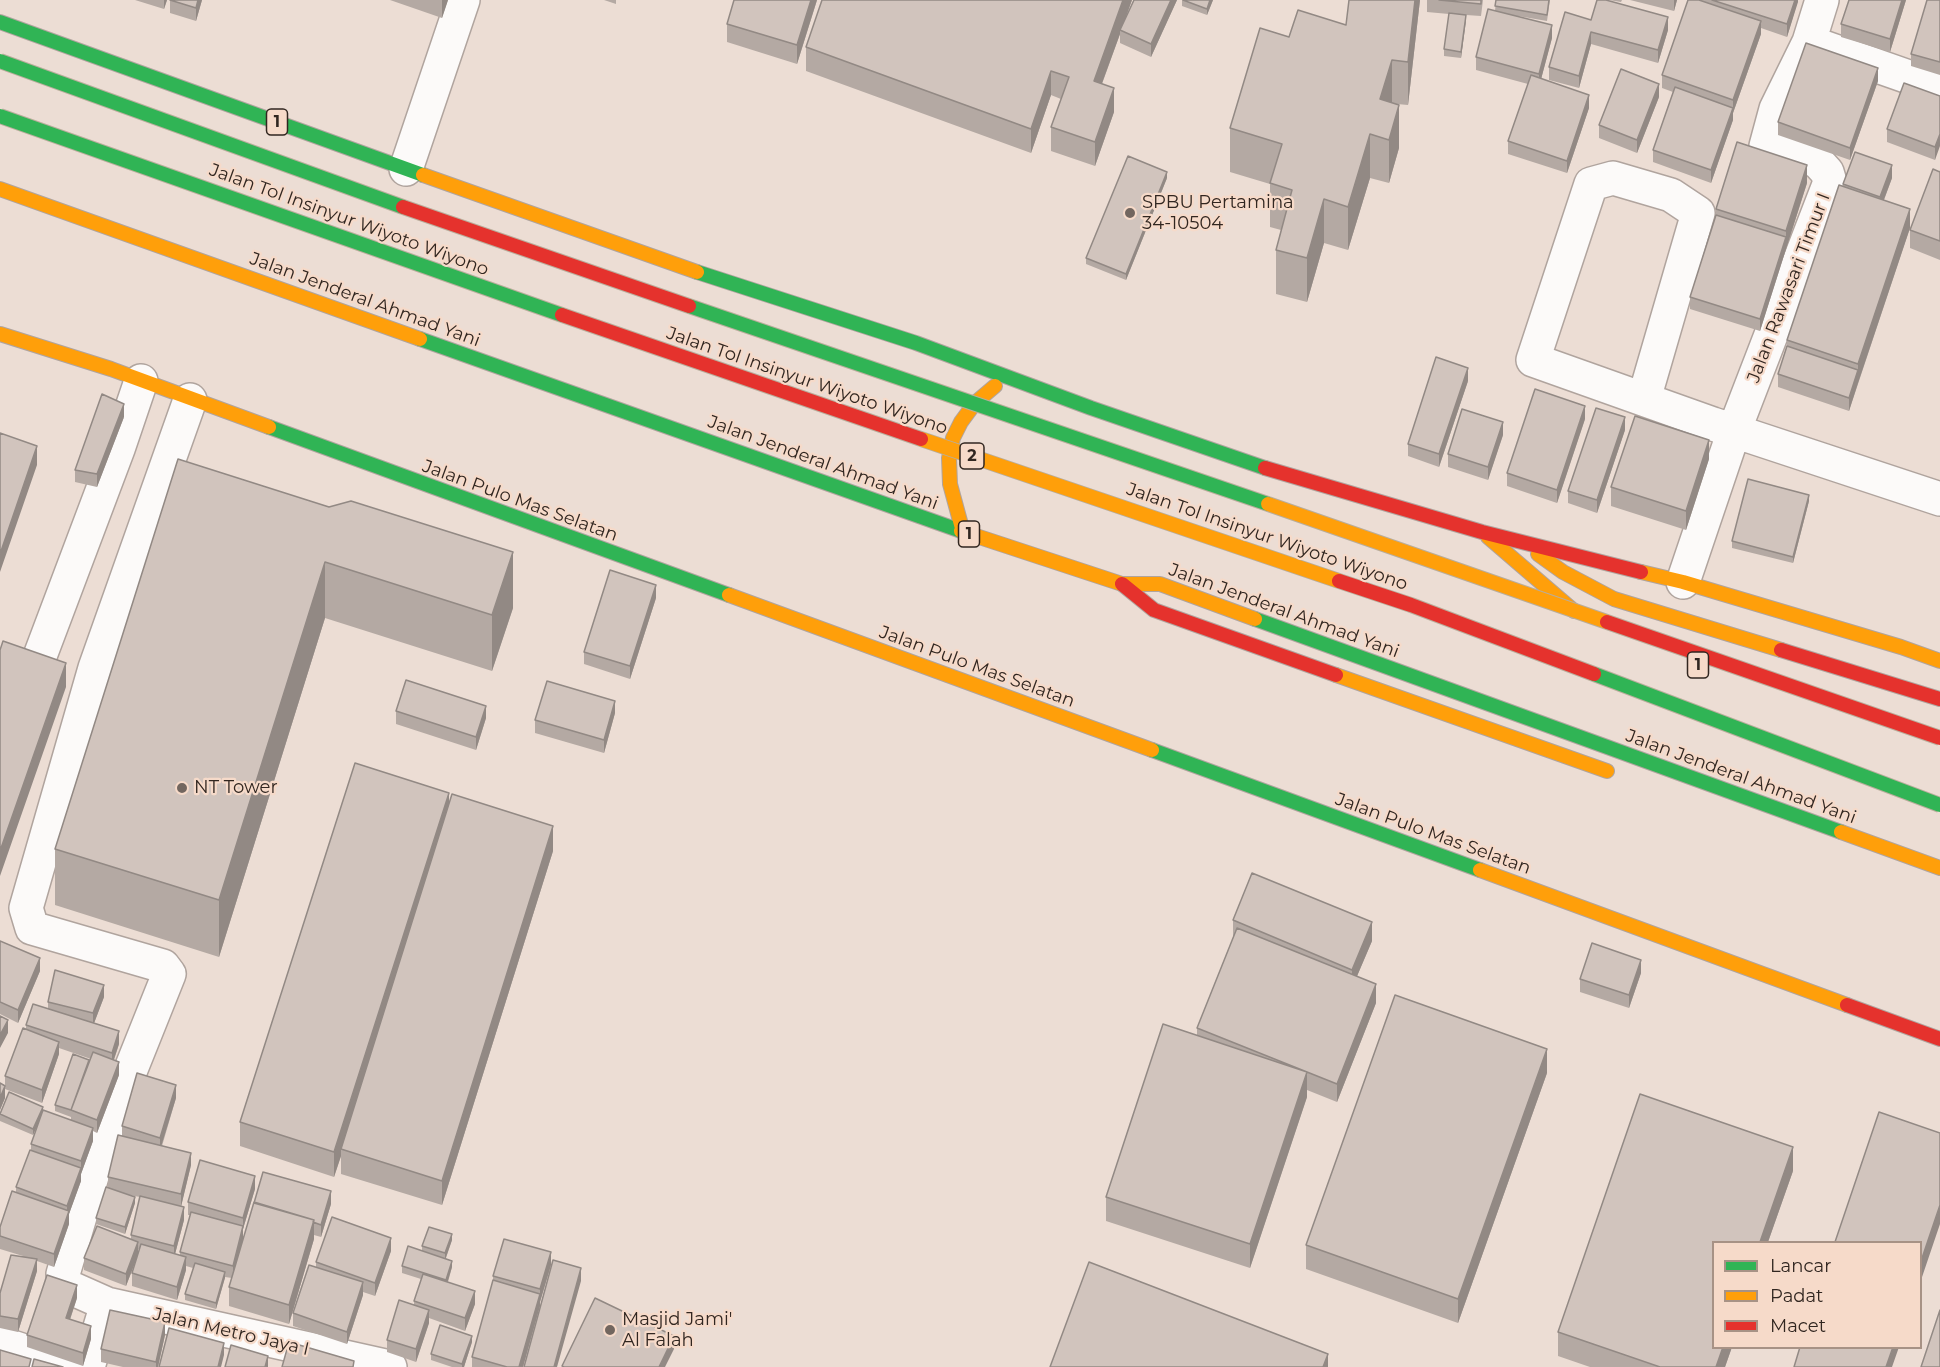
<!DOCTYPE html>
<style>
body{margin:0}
#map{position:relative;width:1940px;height:1367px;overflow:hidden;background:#ecddd4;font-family:Montserrat,sans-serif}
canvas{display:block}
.legend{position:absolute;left:1712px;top:1241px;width:210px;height:108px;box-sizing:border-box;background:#f6dac9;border:2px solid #a79285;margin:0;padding:8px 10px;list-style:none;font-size:18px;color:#312620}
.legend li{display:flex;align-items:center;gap:12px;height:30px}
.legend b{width:30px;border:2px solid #a79285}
</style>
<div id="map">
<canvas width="1940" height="1367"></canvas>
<ul class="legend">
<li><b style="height:8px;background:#30b455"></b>Lancar</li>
<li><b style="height:8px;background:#ff9f0a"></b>Padat</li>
<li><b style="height:8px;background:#e5322d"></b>Macet</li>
</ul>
</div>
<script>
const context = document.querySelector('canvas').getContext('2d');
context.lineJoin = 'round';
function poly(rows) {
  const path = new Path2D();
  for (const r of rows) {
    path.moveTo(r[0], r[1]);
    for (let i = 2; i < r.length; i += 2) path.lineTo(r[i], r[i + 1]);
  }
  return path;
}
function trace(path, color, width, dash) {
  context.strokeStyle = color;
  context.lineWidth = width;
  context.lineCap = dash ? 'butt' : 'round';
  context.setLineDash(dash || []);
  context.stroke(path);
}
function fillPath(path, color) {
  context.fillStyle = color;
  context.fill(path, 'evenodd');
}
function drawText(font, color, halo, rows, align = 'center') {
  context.font = font + ' Montserrat,sans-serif';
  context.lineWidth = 4.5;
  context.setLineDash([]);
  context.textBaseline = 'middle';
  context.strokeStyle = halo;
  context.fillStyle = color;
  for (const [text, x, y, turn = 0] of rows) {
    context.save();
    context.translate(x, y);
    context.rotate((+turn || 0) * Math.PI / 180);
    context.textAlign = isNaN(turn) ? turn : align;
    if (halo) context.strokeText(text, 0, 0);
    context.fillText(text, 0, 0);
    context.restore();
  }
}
const street = poly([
 [1809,42,1940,88],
 [406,169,463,0],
 [1644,399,1698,213,1671,195,1613,178,1591,184,1533,360,1713,424,1940,499],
 [190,400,95,668,26,908,32,928,163,966,169,974,103,1139,63,1274,64,1282,71,1288,107,1304,390,1367],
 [1683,582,1734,431,1830,182,1827,172,1817,161,1766,146,1776,109,1809,42,1822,0],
 [40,656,118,449,141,381],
 [0,1343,74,1367],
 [88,1367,107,1304]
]);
const fast = poly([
 [0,22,423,175],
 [697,272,916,343,1091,408,1265,468],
 [420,339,961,531],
 [269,427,729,595],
 [1255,619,1841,832],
 [1152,750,1480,870]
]);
const slow = poly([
 [423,175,697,272],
 [0,189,420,339],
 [0,334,111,369,269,427],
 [961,531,1122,584,1160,584,1255,619],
 [963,532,950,484,949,458,953,438,961,422,975,403,995,386],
 [1488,537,1574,611],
 [1538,554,1563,572,1614,599,1781,650],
 [1641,572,1683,582,1901,647,1940,661],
 [729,595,1152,750],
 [1336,675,1607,771],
 [1841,832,1940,868],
 [1480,870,1847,1005]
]);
const jam = poly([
 [1265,468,1482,532,1641,572],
 [1122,584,1154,610,1336,675],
 [1781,650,1940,699],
 [1847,1005,1940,1039]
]);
const fastBridge = poly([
 [0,61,403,207],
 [0,116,562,315],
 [689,306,1268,504],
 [1594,674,1940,805]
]);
const slowBridge = poly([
 [921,439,1339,581],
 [1268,504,1607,622]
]);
const jamBridge = poly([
 [403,207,689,306],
 [562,315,921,439],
 [1339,581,1411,605,1594,674],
 [1607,622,1940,738]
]);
const wall = poly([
 [135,0,167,0,164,9],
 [170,0,202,0,196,21,170,13],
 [390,0,448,0,442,18],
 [604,0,616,0,616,4],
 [817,0,797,64,727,42,727,24],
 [1132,0,1126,16,1134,0,1177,0,1151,57,1120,43,1120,34,1102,84,1114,112,1095,166,1051,151,1051,127,1061,99,1051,95,1031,153,806,71,806,47],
 [1182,0,1213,0,1207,15,1182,6],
 [1420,0,1408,105,1397,104,1399,148,1389,183,1370,178,1348,250,1324,243,1307,302,1276,294,1276,250,1281,230,1270,227,1270,184,1230,172,1230,128,1346,25],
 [1427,0,1483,0,1481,16,1466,15,1461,58,1444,56,1444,49,1449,14,1427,12],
 [1496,0,1550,0,1547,21,1518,16,1552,38,1541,79,1589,108,1567,173,1508,154,1508,141,1528,84,1476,70,1476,57,1495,11],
 [1609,0,1622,0,1621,2],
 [1630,0,1677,0,1674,11],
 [1688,0,1798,0,1787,37,1761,28,1761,34,1733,113,1733,120,1711,183,1653,162,1653,150,1673,92,1662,88,1662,75],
 [1849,0,1906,0,1890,52,1841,37,1841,24],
 [1940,0,1940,75,1911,66,1911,54],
 [1591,20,1668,30,1658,63,1591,44,1579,88,1549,80,1549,67],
 [1878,81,1850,160,1778,135,1778,122],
 [1940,96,1935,160,1887,142,1887,129],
 [1659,97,1637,153,1599,138,1599,125],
 [1940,170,1940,260,1910,248,1910,230],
 [1167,178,1126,280,1086,264,1086,258],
 [1892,178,1884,200,1910,228,1849,411,1778,387,1778,374,1787,346,1787,340,1843,184],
 [1807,183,1760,331,1690,309,1690,297,1716,215,1716,209],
 [1468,381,1439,467,1408,456,1408,444],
 [124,417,97,487,75,482,75,470],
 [1585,419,1557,503,1507,486,1507,473],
 [1625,430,1597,513,1568,503,1568,491],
 [1503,435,1488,480,1448,467,1448,454],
 [178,459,513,608,492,671,325,618,219,957,55,905,55,849],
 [1709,459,1686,530,1611,506,1611,487],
 [1809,501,1793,563,1732,548,1732,541],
 [656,598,630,679,584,664,584,652],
 [396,711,486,718,476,750,396,724],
 [615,713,604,753,535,733,535,720],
 [449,806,553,851,442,1205,341,1174,341,1156,334,1177,240,1146,240,1122],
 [1233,920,1372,941,1357,976,1376,1003,1337,1102,1307,1090,1307,1097,1250,1268,1106,1221,1106,1197,1197,1036,1197,1028,1233,938],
 [0,941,40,971,18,1023,0,1014],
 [1641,973,1629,1008,1580,992,1580,979],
 [104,997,94,1023,119,1044,114,1060,119,1075,97,1133,93,1131,93,1141,81,1174,81,1181,69,1214,69,1224,54,1267,37,1261,37,1271,18,1332,0,1328,0,1293,23,1256,0,1249,0,1227,16,1193,16,1187,31,1150,31,1144,39,1122,33,1135,0,1121,0,1113,43,1112,71,1120,71,1117,55,1111,55,1105,89,1063,91,1059,59,1048,59,1054,42,1103,5,1089,5,1098,0,1110,0,1083,5,1085,5,1076,26,1030,26,1025,48,1008,48,1002],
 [1547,1073,1458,1323,1306,1269,1306,1245],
 [176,1098,162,1146,191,1165,181,1206,184,1220,175,1254,180,1256,180,1252,190,1215,188,1215,188,1202,255,1189,243,1229,243,1238,331,1204,321,1237,314,1235,314,1239,289,1324,229,1306,229,1287,232,1278,225,1277,216,1309,185,1300,185,1294,193,1268,186,1266,186,1270,177,1300,132,1286,132,1273,139,1250,138,1249,138,1255,126,1286,84,1270,84,1258,131,1239,131,1235,140,1197,129,1195,135,1203,125,1234,96,1224,96,1218,108,1188,108,1177,122,1136,122,1126],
 [1793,1171,1768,1242,1713,1242,1732,1347,1725,1367,1590,1367,1558,1356,1558,1332],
 [452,1240,446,1258,452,1267,448,1282,475,1304,465,1331,429,1318,429,1323,416,1362,387,1352,387,1340,414,1305,414,1301,421,1279,402,1273,402,1266,422,1251,422,1246],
 [391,1251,375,1296,363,1292,363,1295,347,1344,293,1326,293,1313,316,1267,316,1262],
 [551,1265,540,1302,540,1306,523,1367,472,1367,472,1357,493,1280,493,1276],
 [77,1298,70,1320,91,1339,83,1366,27,1347,27,1335],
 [165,1335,158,1367,123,1367,101,1362,101,1349],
 [472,1342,464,1367,452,1367,431,1360,431,1354]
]);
const shadedWall = poly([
 [164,0,167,0,164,9],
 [198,0,202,0,196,21,196,8],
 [442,0,448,0,442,18],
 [811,0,817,0,797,64,797,45],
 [1123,0,1132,0,1121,31,1120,30,1120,34,1094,105,1094,81],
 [1171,0,1177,0,1151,57,1151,44],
 [1210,0,1213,0,1207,15,1207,9],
 [1415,0,1420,0,1408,105,1408,62],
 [1674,0,1677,0,1674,11],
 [1795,0,1798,0,1798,2,1787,37,1787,24],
 [1902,0,1906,0,1890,52,1890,39],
 [1466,15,1466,21,1461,58,1461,52],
 [1668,17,1668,30,1658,63,1658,50],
 [1761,21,1761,34,1733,113,1733,120,1711,183,1711,170,1733,108,1733,100],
 [1552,25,1552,38,1539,87,1539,74],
 [1591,32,1591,44,1579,88,1579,76],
 [1392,60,1392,103,1380,99],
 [1878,68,1878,81,1850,160,1850,148],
 [1051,71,1051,95,1031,153,1031,129],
 [1659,84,1659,97,1637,153,1637,140],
 [1114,88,1114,112,1095,166,1095,142],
 [1589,95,1589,108,1567,173,1567,161],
 [1399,105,1399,148,1389,183,1389,140],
 [1370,134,1370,178,1348,250,1348,207],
 [1940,134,1940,146,1935,160,1935,147],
 [1807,165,1807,183,1760,331,1760,319,1786,237,1786,231],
 [1892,165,1892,178,1880,210,1880,197],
 [1167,172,1167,178,1126,280,1126,274],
 [1324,199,1324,243,1307,302,1307,258],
 [1910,209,1910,228,1858,383,1858,364],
 [1468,368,1468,381,1439,467,1439,454],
 [1858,370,1858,383,1849,411,1849,398],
 [124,404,124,417,97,487,97,474],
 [1585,406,1585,419,1557,503,1557,490],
 [1625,417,1625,430,1597,513,1597,500],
 [1503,422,1503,435,1488,480,1488,467],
 [1709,440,1709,459,1686,530,1686,511],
 [37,446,37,465,0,572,0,554],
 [1809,495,1809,501,1793,563,1793,557],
 [513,552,513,608,492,671,492,615],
 [325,562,325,618,219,957,219,900],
 [656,585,656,598,630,679,630,666],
 [66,663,66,687,0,876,0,851],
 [615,701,615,713,604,753,604,740],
 [486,706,486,718,476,750,476,737],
 [449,793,449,817,341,1149,341,1156,334,1177,334,1152],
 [553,826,553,851,442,1205,442,1181],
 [1372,922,1372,941,1352,988,1352,970],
 [40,958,40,971,18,1023,18,1010],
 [1641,960,1641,973,1629,1008,1629,995],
 [1376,984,1376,1003,1337,1102,1337,1084],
 [104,985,104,997,93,1026,93,1013],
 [8,1020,8,1033,0,1048,0,1035],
 [119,1031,119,1044,112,1065,112,1053],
 [59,1042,59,1054,42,1103,42,1090],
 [1547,1049,1547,1073,1458,1323,1458,1299],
 [119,1062,119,1075,97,1133,97,1120],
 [1307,1072,1307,1097,1250,1268,1250,1244],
 [176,1085,176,1098,160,1150,160,1138],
 [5,1086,5,1098,0,1110,0,1098],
 [43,1107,43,1114,33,1135,33,1129],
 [93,1128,93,1141,81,1174,81,1161],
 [1793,1147,1793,1171,1768,1242,1760,1242],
 [191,1153,191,1165,181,1207,181,1194],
 [81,1168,81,1181,69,1214,69,1224,54,1267,54,1254,67,1216,67,1206],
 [255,1176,255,1189,243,1229,243,1239,233,1279,233,1266,243,1228,243,1218],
 [331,1191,331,1204,321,1237,321,1225],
 [135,1197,135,1203,125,1234,125,1227],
 [1940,1205,1940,1224,1920,1283,1920,1264],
 [184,1207,184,1220,174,1258,174,1246],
 [314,1220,314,1239,289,1324,289,1305],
 [452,1234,452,1240,445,1260,445,1253],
 [391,1238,391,1251,375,1296,375,1283],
 [138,1242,138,1255,126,1286,126,1274],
 [551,1252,551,1265,540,1302,540,1289],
 [186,1257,186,1270,177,1300,177,1287],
 [37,1259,37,1271,18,1332,18,1319],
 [452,1261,452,1267,446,1287,446,1280],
 [581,1268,581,1281,557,1367,554,1367],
 [225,1272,225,1278,216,1309,216,1303],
 [363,1282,363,1295,347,1344,347,1332],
 [77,1285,77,1298,66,1331,66,1318],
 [475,1291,475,1304,465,1331,465,1318],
 [540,1294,540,1306,523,1367,519,1367],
 [429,1310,429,1323,416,1362,416,1349],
 [165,1322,165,1335,158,1367,156,1367,156,1362],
 [91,1326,91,1339,83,1366,83,1353],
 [472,1336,472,1342,464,1367,462,1367,462,1364],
 [674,1336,674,1349,665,1367,659,1367],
 [224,1343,224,1355,221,1367,218,1367],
 [1723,1347,1732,1347,1725,1367,1716,1367],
 [1893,1347,1899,1347,1892,1367,1886,1367],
 [1328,1354,1328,1367,1323,1367],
 [268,1356,268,1367,265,1367]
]);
const building = poly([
 [170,0,198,0,196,8,170,0],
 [734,0,811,0,797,45,727,24,734,0],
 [822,0,1123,0,1094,81,1114,88,1095,142,1051,127,1069,77,1051,71,1031,129,806,47,822,0],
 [1134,0,1171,0,1151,44,1120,30,1134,0],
 [1183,0,1210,0,1207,9,1183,0],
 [1349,0,1415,0,1408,62,1392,60,1380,99,1399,105,1389,140,1370,134,1348,207,1324,199,1307,258,1276,250,1292,190,1270,183,1282,144,1230,128,1260,28,1289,37,1298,10,1346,25,1349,0],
 [1439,0,1481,0,1481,4,1439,0],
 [1496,0,1549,0,1547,15,1495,6,1496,0],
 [1597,0,1606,0,1668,17,1658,50,1591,32,1579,76,1549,67,1565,12,1591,20,1597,0],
 [1688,0,1699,0,1761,21,1733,100,1662,75,1688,0],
 [1712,0,1795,0,1787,24,1712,0],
 [1849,0,1902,0,1890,39,1841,24,1849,0],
 [1927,0,1940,0,1940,62,1911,54,1927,0],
 [1488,9,1552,25,1539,74,1476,57,1488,9],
 [1449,13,1466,15,1461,52,1444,49,1449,13],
 [1806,43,1878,68,1850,148,1778,122,1806,43],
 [1621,69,1659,84,1637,140,1599,125,1621,69],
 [1531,75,1589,95,1567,161,1508,141,1531,75],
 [1904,83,1940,96,1940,134,1935,147,1887,129,1904,83],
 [1675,87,1733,108,1711,170,1653,150,1675,87],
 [1737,142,1807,165,1786,231,1716,209,1737,142],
 [1855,152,1892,165,1880,197,1843,184,1855,152],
 [1128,156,1167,172,1126,274,1086,258,1128,156],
 [1933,169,1940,172,1940,241,1910,230,1933,169],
 [1839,185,1910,209,1858,364,1787,340,1839,185],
 [1716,215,1786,237,1760,319,1690,297,1716,215],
 [1787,346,1858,370,1849,398,1778,374,1787,346],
 [1436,357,1468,368,1439,454,1408,444,1436,357],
 [1535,389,1585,406,1557,490,1507,473,1535,389],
 [102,394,124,404,97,474,75,470,102,394],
 [1596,408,1625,417,1597,500,1568,491,1596,408],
 [1462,409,1503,422,1488,467,1448,454,1462,409],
 [1635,416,1709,440,1686,511,1611,487,1635,416],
 [0,433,37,446,0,554,0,433],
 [178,459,329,507,351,501,513,552,492,615,325,562,219,900,55,849,178,459],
 [1748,479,1809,495,1793,557,1732,541,1748,479],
 [610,570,656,585,630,666,584,652,610,570],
 [3,641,66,663,0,851,0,650,3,641],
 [406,680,486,706,476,737,396,711,406,680],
 [547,681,615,701,604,740,535,720,547,681],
 [355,763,449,793,334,1152,240,1122,355,763],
 [452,794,553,826,442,1181,341,1149,452,794],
 [1252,873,1372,922,1352,970,1233,920,1252,873],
 [1237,928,1376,984,1337,1084,1197,1028,1237,928],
 [0,941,40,958,18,1010,0,1002,0,941],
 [1592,943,1641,960,1629,995,1580,979,1592,943],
 [55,970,104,985,93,1013,48,1002,55,970],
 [1395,995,1547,1049,1458,1299,1306,1245,1395,995],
 [33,1004,119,1031,112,1053,26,1025,33,1004],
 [0,1016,8,1020,0,1035,0,1016],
 [1163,1024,1307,1072,1250,1244,1106,1197,1163,1024],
 [23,1028,59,1042,42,1090,5,1076,23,1028],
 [93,1052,119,1062,97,1120,71,1110,93,1052],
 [73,1054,89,1060,71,1110,55,1105,73,1054],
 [137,1073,176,1085,160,1138,122,1126,137,1073],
 [0,1083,5,1086,0,1098,0,1083],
 [9,1092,43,1107,33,1129,0,1114,9,1092],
 [1640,1094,1793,1147,1760,1242,1713,1242,1713,1347,1723,1347,1716,1367,1660,1367,1558,1332,1640,1094],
 [43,1110,93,1128,81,1161,31,1144,43,1110],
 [1879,1112,1940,1133,1940,1205,1920,1264,1920,1242,1835,1242,1879,1112],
 [118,1135,191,1153,181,1194,108,1177,118,1135],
 [30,1150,81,1168,67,1206,16,1187,30,1150],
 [200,1160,255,1176,243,1218,188,1202,200,1160],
 [263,1172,331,1191,321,1225,313,1222,314,1220,254,1203,263,1172],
 [106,1187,135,1197,125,1227,96,1218,106,1187],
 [12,1191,69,1211,54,1254,0,1236,0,1227,12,1191],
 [140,1196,184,1207,174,1246,131,1235,140,1196],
 [254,1202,314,1220,289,1305,229,1287,254,1202],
 [191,1212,243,1226,233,1266,180,1252,191,1212],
 [332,1217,391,1238,375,1283,316,1262,332,1217],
 [97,1226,138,1242,126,1274,84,1258,97,1226],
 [429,1227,452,1234,445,1253,422,1246,429,1227],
 [504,1239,551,1252,540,1289,493,1276,504,1239],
 [141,1244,186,1257,177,1287,132,1273,141,1244],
 [408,1246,452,1261,446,1280,402,1266,408,1246],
 [11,1255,37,1259,18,1319,0,1316,0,1293,11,1255],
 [553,1260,581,1268,554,1367,524,1367,553,1260],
 [1089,1262,1328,1354,1323,1367,1050,1367,1089,1262],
 [195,1263,225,1272,216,1303,185,1294,195,1263],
 [309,1265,363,1282,347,1332,293,1313,309,1265],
 [423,1274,475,1291,465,1318,414,1301,423,1274],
 [47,1275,77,1285,66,1318,91,1326,83,1353,27,1335,47,1275],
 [493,1280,540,1294,519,1367,507,1367,472,1357,493,1280],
 [595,1298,674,1336,659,1367,564,1367,562,1366,595,1298],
 [399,1300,429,1310,416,1349,387,1340,399,1300],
 [110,1310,165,1322,156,1362,101,1349,110,1310],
 [1940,1310,1940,1367,1921,1367,1940,1310],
 [440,1325,472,1336,462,1364,431,1354,440,1325],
 [169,1328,224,1343,218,1367,159,1367,169,1328],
 [289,1342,354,1361,353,1367,282,1367,289,1342],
 [231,1345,268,1356,265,1367,225,1367,231,1345],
 [1800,1347,1893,1347,1886,1367,1794,1367,1800,1347],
 [0,1350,31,1359,29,1367,0,1367,0,1350],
 [34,1359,63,1367,32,1367,34,1359]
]);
const markers = [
 [1130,213,6,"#72665f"],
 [182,788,6,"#72665f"],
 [610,1330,6,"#72665f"]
];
const shields = [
 [277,122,21],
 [972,456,24],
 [969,534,21],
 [1698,665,21]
];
const shieldNames = [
 ["1",277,122],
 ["2",972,456],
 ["1",969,534],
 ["1",1698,665]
];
const poiNames = [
 ["SPBU Pertamina",1142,203],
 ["34-10504",1142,224],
 ["NT Tower",194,788],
 ["Masjid Jami'",622,1320],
 ["Al Falah",622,1341]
];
const streetNames = [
 ["Jalan Tol Insinyur Wiyoto Wiyono",349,220,20],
 ["Jalan Rawasari Timur I",1789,288,-69],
 ["Jalan Jenderal Ahmad Yani",365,300,20],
 ["Jalan Tol Insinyur Wiyoto Wiyono",807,381,19],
 ["Jalan Jenderal Ahmad Yani",823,463,20],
 ["Jalan Pulo Mas Selatan",520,501,20],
 ["Jalan Tol Insinyur Wiyoto Wiyono",1267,537,19],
 ["Jalan Jenderal Ahmad Yani",1284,611,20],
 ["Jalan Pulo Mas Selatan",977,667,20],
 ["Jalan Jenderal Ahmad Yani",1741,777,20],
 ["Jalan Pulo Mas Selatan",1433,834,20],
 ["Jalan Metro Jaya I",231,1332,13]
];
trace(street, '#b0a49e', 36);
trace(fast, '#b0a49e', 16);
trace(slow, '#b0a49e', 16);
trace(jam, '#b0a49e', 16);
trace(street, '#fcfaf9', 33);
trace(fast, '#30b455', 14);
trace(slow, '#ff9f0a', 14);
trace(jam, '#e5322d', 14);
trace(fastBridge, '#b9ad9b', 16, []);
trace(slowBridge, '#b9ad9b', 16, []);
trace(jamBridge, '#b9ad9b', 16, []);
trace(fastBridge, '#30b455', 14);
trace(slowBridge, '#ff9f0a', 14);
trace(jamBridge, '#e5322d', 14);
fillPath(wall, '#b4a9a3');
fillPath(shadedWall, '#928984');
fillPath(building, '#d1c4bd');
trace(building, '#928984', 1.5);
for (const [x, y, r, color] of markers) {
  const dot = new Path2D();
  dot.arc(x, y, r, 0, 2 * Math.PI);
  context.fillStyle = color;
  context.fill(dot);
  trace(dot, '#f6dac9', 2);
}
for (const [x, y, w] of shields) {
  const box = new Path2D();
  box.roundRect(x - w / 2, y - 13, w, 26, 4.5);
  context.fillStyle = '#f6dac9';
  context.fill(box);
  trace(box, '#312620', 1.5);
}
drawText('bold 16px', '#312620', null, shieldNames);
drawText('18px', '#312620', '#f6dac9', poiNames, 'left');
drawText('18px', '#312620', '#f6dac9', streetNames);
</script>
